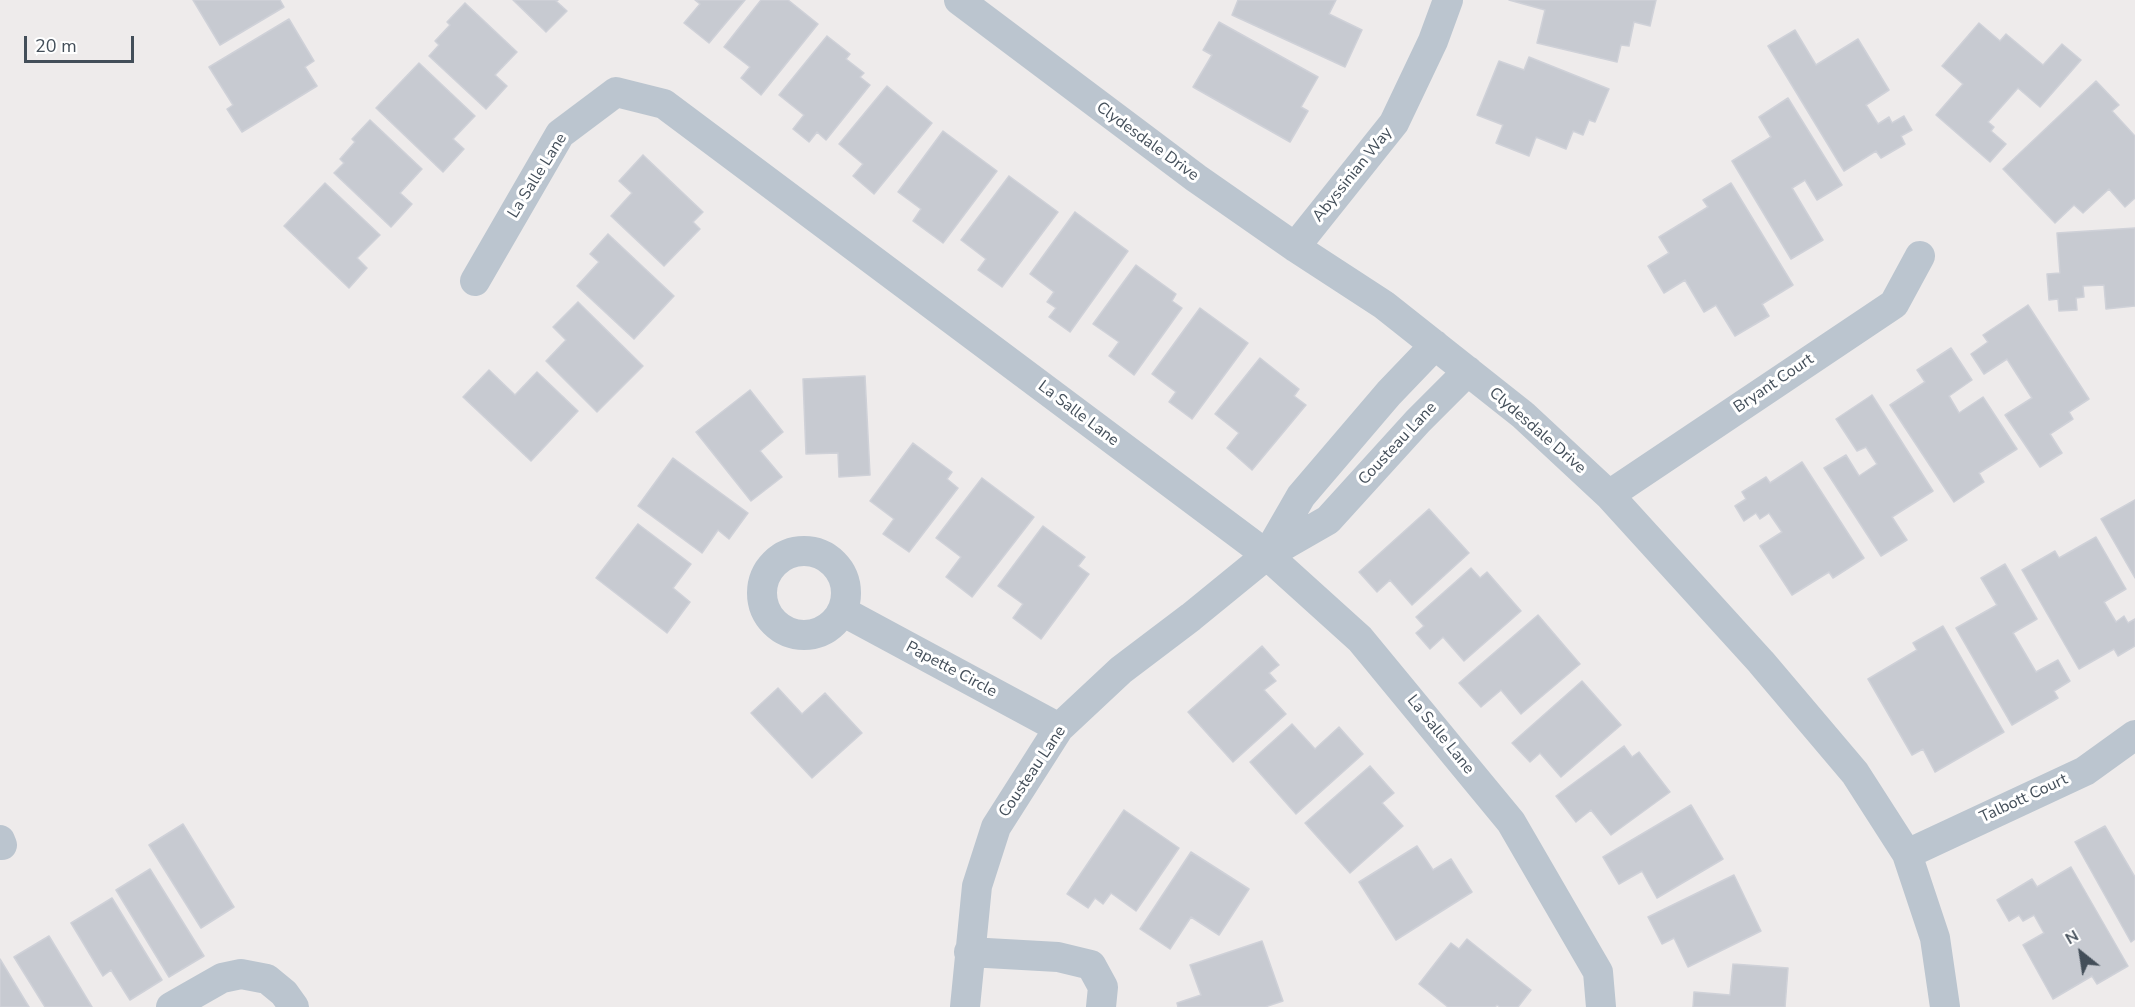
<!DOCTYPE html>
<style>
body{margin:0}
#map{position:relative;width:2135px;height:1007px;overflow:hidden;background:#eeebeb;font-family:"Nunito Sans",sans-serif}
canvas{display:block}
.north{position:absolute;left:2051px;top:923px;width:60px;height:60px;-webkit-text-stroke:4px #fff;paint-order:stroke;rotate:330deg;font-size:16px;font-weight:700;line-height:24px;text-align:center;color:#434e59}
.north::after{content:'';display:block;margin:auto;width:21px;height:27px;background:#434e59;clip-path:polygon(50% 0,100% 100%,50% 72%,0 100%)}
.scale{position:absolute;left:24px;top:36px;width:110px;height:27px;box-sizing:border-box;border:3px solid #434e59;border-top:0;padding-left:8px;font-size:18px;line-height:21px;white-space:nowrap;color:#434e59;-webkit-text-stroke:4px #fff;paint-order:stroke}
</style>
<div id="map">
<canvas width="2135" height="1007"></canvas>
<div class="north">N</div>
<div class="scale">20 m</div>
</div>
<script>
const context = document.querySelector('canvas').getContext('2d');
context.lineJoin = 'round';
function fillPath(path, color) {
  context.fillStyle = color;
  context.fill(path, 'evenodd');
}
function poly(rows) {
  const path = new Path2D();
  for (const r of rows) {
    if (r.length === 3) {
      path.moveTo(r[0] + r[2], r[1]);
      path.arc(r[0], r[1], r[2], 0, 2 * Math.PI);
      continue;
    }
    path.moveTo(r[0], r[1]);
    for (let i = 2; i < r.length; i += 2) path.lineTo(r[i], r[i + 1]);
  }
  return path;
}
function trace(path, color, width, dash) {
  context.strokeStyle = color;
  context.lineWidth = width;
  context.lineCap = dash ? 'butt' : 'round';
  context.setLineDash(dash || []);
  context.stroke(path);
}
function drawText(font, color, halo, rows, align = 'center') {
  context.font = font + ' "Nunito Sans",sans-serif';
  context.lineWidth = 6;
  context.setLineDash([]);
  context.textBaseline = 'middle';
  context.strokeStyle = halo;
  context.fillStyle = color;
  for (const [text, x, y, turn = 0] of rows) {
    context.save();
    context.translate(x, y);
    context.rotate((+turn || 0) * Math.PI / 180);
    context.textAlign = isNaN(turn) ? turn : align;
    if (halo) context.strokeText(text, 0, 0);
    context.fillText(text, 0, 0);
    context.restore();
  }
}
const building = poly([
 [193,0,280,0,284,7,220,45,193,0],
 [513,0,558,0,556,1,567,11,546,32,513,0],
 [695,0,745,0,709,43,684,23,700,4,695,0],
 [761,0,788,0,818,24,761,95,741,78,750,67,724,47,761,0],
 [1238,0,1336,0,1329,14,1362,30,1345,67,1232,15,1238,0],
 [1509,0,1656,0,1650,26,1634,22,1629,46,1621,45,1617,62,1537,43,1545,10,1509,0],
 [465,3,517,52,495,75,507,86,486,109,429,56,439,45,435,41,450,25,447,22,465,3],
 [289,19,314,61,305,67,317,86,242,132,227,109,233,105,209,67,289,19],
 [1219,22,1318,77,1301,107,1308,111,1290,142,1193,87,1212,55,1203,50,1219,22],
 [1979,23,2000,41,2006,34,2043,65,2062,44,2081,60,2040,107,2018,88,1988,122,1994,127,1991,131,2006,144,1990,162,1936,115,1963,84,1942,66,1979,23],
 [1795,30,1816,65,1858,39,1889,90,1866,105,1878,124,1889,117,1892,123,1904,116,1912,130,1901,136,1905,144,1881,158,1876,151,1844,171,1768,46,1795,30],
 [827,36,850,54,846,59,864,73,860,77,870,85,826,140,817,132,809,142,793,129,804,115,779,95,827,36],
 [1529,57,1609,89,1595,122,1589,120,1583,135,1573,131,1566,149,1536,137,1529,156,1496,143,1503,125,1477,115,1499,61,1524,70,1529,57],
 [419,63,475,116,453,139,464,149,443,172,376,108,419,63],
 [2096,81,2119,105,2112,111,2135,136,2135,198,2125,207,2109,189,2083,213,2074,205,2055,223,2003,169,2096,81],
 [887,86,932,123,874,194,853,176,863,164,839,144,887,86],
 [1788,98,1842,185,1817,200,1805,180,1792,188,1823,240,1791,259,1732,161,1771,137,1759,117,1788,98],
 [370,120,422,169,400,193,412,204,391,227,334,173,344,163,340,159,355,142,352,139,370,120],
 [943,131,997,171,943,243,913,221,921,209,898,192,943,131],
 [643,155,703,212,693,222,700,229,664,266,611,216,632,193,619,181,643,155],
 [1009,176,1058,212,1002,287,978,270,986,259,961,240,1009,176],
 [325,183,380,235,357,258,367,268,349,288,284,226,325,183],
 [1731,183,1793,285,1762,304,1769,316,1735,336,1716,305,1704,312,1685,280,1664,293,1648,266,1669,253,1659,237,1708,207,1703,200,1731,183],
 [1075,212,1128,251,1070,332,1049,317,1056,308,1047,302,1054,292,1030,274,1075,212],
 [2135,228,2135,306,2106,309,2104,285,2083,286,2084,297,2076,298,2077,310,2059,311,2058,299,2049,300,2047,274,2060,273,2057,233,2135,228],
 [608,234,674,296,634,339,577,286,599,262,590,254,608,234],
 [1136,265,1176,294,1172,301,1182,308,1134,375,1109,356,1119,342,1093,324,1136,265],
 [578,302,643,366,597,412,546,361,566,340,553,327,578,302],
 [2028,305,2089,399,2069,412,2073,419,2050,434,2062,453,2040,467,2005,415,2032,398,2007,359,1984,374,1971,354,1988,342,1983,335,2028,305],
 [1200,308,1248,343,1192,419,1169,402,1176,392,1152,374,1200,308],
 [1951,348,1972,380,1949,396,1959,413,1983,397,2017,449,1979,473,1984,482,1954,502,1890,405,1925,382,1917,370,1951,348],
 [1260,358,1299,389,1294,396,1306,405,1252,470,1227,448,1239,433,1215,414,1260,358],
 [489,370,515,395,537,372,578,411,531,461,463,397,489,370],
 [865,376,870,475,839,477,838,453,806,454,803,379,865,376],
 [750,390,783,432,760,451,782,477,751,501,696,432,750,390],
 [1872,395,1933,491,1892,517,1907,540,1881,556,1824,468,1846,455,1859,476,1877,464,1866,447,1857,451,1836,419,1872,395],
 [913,443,952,472,947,479,958,488,909,552,883,534,894,519,870,501,913,443],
 [673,458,748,513,729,539,718,530,702,553,638,506,673,458],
 [1802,462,1864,558,1833,578,1829,572,1792,595,1760,546,1782,532,1769,513,1760,519,1756,513,1744,521,1735,506,1746,499,1742,492,1766,477,1770,483,1802,462],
 [982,478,1034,517,972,597,946,577,961,557,936,538,982,478],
 [2135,500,2135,578,2101,519,2135,500],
 [1429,509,1469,553,1412,605,1390,580,1377,592,1359,572,1429,509],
 [638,524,691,564,673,588,690,602,667,633,596,578,638,524],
 [1043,526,1085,557,1078,566,1089,574,1041,639,1013,618,1023,604,998,586,1043,526],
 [2096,537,2126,589,2104,602,2116,622,2124,616,2128,623,2135,619,2135,646,2118,656,2114,649,2079,669,2022,570,2055,551,2059,558,2096,537],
 [2005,564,2037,619,2013,633,2036,672,2058,660,2070,681,2054,691,2058,698,2012,725,1956,628,1997,605,1981,578,2005,564],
 [1471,568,1480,578,1487,572,1521,611,1464,661,1443,637,1430,649,1416,633,1424,626,1416,617,1471,568],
 [1538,615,1580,664,1521,714,1501,690,1481,707,1459,683,1538,615],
 [1943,626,2004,732,1935,772,1923,749,1912,755,1868,679,1917,650,1913,643,1943,626],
 [1262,646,1279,665,1269,673,1276,681,1264,690,1286,714,1233,762,1188,712,1262,646],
 [1582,681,1621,725,1561,777,1540,753,1530,762,1512,743,1582,681],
 [778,688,802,714,825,693,862,733,812,778,751,713,778,688],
 [1292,724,1315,749,1339,727,1363,754,1296,814,1250,762,1292,724],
 [1624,746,1632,757,1639,752,1670,792,1611,835,1591,810,1576,822,1556,796,1624,746],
 [1370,766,1394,793,1382,803,1403,826,1350,873,1305,823,1370,766],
 [1691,805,1723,859,1657,898,1642,871,1619,884,1603,857,1691,805],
 [1124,810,1179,848,1136,911,1111,893,1103,904,1095,898,1088,908,1067,894,1124,810],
 [183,824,234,907,201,928,149,845,183,824],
 [2105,826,2135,877,2135,939,2131,942,2075,842,2105,826],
 [1417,846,1433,870,1451,859,1472,892,1396,940,1359,882,1417,846],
 [1191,852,1249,889,1219,935,1191,917,1170,949,1140,929,1191,852],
 [2071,867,2128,966,2097,984,2092,976,2053,999,2023,945,2044,933,2034,915,2023,921,2019,915,2009,921,1997,900,2032,879,2037,887,2071,867],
 [150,869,204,956,169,977,116,890,150,869],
 [1734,875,1761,931,1688,967,1674,938,1662,944,1648,917,1734,875],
 [112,898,162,980,130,1000,111,970,103,976,71,923,112,898],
 [49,936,92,1007,45,1007,14,957,49,936],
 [1467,939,1531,990,1518,1007,1500,1007,1497,1005,1495,1007,1448,1007,1419,984,1451,943,1459,949,1467,939],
 [1262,941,1283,1001,1265,1007,1178,1007,1177,1003,1201,995,1190,965,1262,941],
 [0,959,29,1007,0,1007,0,959],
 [1733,964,1788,968,1785,1007,1693,1007,1694,992,1730,995,1733,964]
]);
const minor = poly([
 [959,0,1196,178,1295,247,1384,305,1523,415,1609,495,1761,662,1855,773,1907,854,1935,938,1945,1007],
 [1295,247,1394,123,1433,41,1448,0],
 [475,281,560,134,616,92,664,104,1267,555,1360,639,1511,822,1598,972,1601,1007],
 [1435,345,1389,393,1301,496,1267,555,1328,520,1418,421,1468,371],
 [1609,495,1894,304,1920,256],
 [804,593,42],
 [842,611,1059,728],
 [0,840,2,845],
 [1907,854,2085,771,2135,735],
 [969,952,1058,957,1091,965,1103,987,1101,1007],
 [171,1007,222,978,241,974,267,979,284,993,294,1007],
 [965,1007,977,886,996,827,1059,728,1121,670,1191,617,1267,555]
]);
const streetNames = [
 ["Clydesdale Drive",1147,142,36],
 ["Abyssinian Way",1353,175,-51],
 ["La Salle Lane",538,176,-58],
 ["Bryant Court",1774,384,-34],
 ["La Salle Lane",1078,414,37],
 ["Clydesdale Drive",1537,431,41],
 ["Cousteau Lane",1398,444,-47],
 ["Papette Circle",951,670,28],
 ["La Salle Lane",1440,735,51],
 ["Cousteau Lane",1033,772,-56],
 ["Talbott Court",2024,799,-25]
];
fillPath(building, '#c7cad1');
trace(building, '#cfd1d8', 1.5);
trace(minor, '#bbc5cf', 30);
drawText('16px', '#434e59', '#fff', streetNames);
</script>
